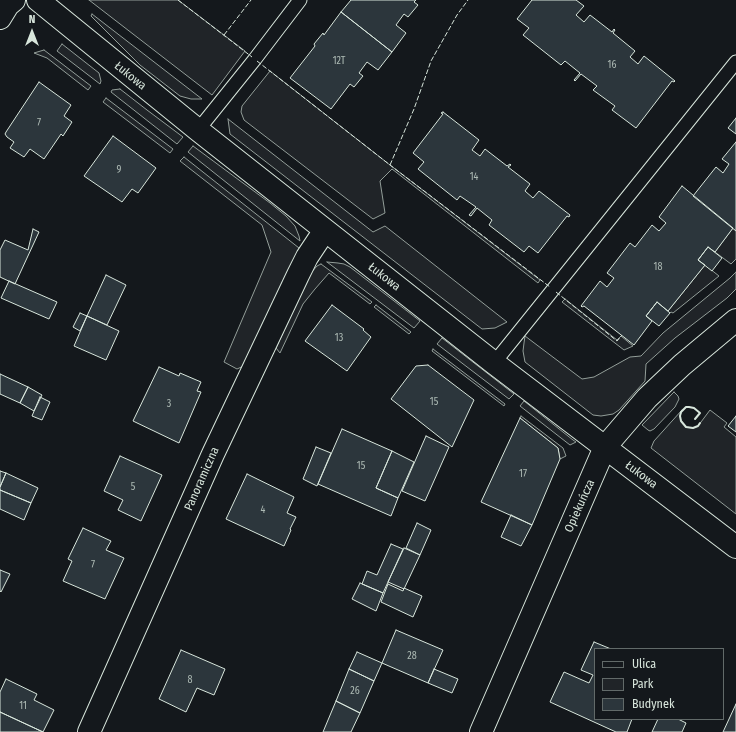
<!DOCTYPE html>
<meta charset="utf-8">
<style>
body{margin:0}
#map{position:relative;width:736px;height:732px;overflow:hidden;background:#14181c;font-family:"Fira Sans Condensed",sans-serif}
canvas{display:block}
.legend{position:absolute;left:594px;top:648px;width:130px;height:72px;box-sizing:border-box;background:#14181c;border:1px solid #626a69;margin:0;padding:5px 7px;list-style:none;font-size:12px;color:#d8e6dc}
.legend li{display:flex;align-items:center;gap:8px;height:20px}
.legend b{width:20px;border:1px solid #626a69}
.north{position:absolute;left:12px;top:12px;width:40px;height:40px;-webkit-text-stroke:3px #14181c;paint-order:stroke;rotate:0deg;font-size:11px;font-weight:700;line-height:16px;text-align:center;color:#d8e6dc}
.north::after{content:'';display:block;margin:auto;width:14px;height:18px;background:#d8e6dc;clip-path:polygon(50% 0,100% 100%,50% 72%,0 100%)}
</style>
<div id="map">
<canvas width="736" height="732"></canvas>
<ul class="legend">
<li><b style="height:5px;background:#14181c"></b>Ulica</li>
<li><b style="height:11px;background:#202428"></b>Park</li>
<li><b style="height:11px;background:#2c363c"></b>Budynek</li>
</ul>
<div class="north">N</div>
</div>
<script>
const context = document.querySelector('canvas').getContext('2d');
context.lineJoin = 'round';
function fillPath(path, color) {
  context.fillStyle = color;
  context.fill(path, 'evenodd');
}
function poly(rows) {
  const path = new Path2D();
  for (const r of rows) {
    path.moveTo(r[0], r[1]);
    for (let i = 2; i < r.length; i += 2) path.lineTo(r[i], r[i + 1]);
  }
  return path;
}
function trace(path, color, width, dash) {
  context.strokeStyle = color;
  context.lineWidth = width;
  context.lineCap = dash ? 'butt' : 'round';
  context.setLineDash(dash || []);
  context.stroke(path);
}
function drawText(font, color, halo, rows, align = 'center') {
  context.font = font + ' "Fira Sans Condensed",sans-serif';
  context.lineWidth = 3;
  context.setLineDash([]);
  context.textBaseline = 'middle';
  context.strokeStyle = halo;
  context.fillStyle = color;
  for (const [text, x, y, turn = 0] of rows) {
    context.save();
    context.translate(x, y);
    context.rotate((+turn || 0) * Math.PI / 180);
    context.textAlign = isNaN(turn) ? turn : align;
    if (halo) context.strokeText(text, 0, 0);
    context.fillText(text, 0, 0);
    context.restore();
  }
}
const green = poly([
 [89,0,178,0,245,51,212,95,89,0],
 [92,14,202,99,191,99,180,96,140,65,91,16,92,14],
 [62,44,99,73,101,81,100,84,57,51,62,44],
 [44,50,91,86,88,90,47,58,34,53,44,50],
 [270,71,390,165,540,280,538,283,392,169,380,181,385,213,373,219,244,120,241,112,242,106,270,71],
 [120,89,147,110,183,137,177,144,111,92,112,90,120,89],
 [106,98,173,149,170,153,103,102,106,98],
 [228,119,373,232,385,226,507,322,495,328,482,329,230,134,228,119],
 [193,146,270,203,286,216,295,226,299,236,300,241,188,152,193,146],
 [184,157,299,248,299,251,248,364,237,369,224,362,271,252,262,225,180,161,184,157],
 [733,228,736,231,736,259,731,264,715,252,733,228],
 [327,262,338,263,344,264,350,267,420,321,414,328,327,262],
 [321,264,372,302,370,304,329,273,315,289,303,304,280,353,276,348,310,274,317,266,321,264],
 [705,265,719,276,673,313,671,312,670,313,668,311,705,265],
 [736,272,736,289,727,298,675,338,646,364,645,381,619,410,613,414,601,416,593,415,525,362,523,351,524,343,525,336,582,379,594,377,630,357,641,356,663,333,730,278,736,272],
 [565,299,617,340,621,336,633,346,624,350,562,302,565,299],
 [376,305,411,332,409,334,374,307,376,305],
 [442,338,514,394,509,399,437,344,442,338],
 [433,349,505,404,504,406,432,351,433,349],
 [674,392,678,396,679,399,675,407,654,429,650,431,648,430,642,425,674,392],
 [524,401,573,440,576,442,570,445,520,406,524,401],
 [682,410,680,416,681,421,686,427,693,428,698,426,710,410,727,423,724,427,736,437,736,514,651,448,654,441,682,410],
 [521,416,563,448,566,456,560,459,558,448,520,418,521,416]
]);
const building = poly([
 [351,0,416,0,414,2,418,5,408,17,404,14,396,25,406,33,392,52,341,12,351,0],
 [532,0,576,0,584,6,576,15,584,22,590,15,612,32,614,29,615,30,613,33,635,51,630,57,638,64,644,56,675,81,674,82,672,81,636,128,612,110,615,106,593,90,597,86,581,74,575,81,574,80,580,73,565,61,561,65,523,35,529,28,517,19,532,0],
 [341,12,392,52,378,70,367,62,359,73,363,76,354,87,350,84,331,109,290,78,315,46,314,44,323,33,324,35,341,12],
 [39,82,71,105,64,116,72,122,63,136,61,134,44,159,30,149,24,157,10,148,14,142,7,137,5,134,6,132,39,82],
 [443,112,479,140,472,150,480,156,485,149,507,166,510,164,511,165,508,167,530,184,525,191,533,198,539,191,570,215,569,217,567,216,538,253,529,246,524,252,489,225,492,220,477,208,471,216,469,215,476,207,460,196,457,200,418,169,424,162,413,153,443,114,441,113,443,112],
 [736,118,736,134,728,128,736,118],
 [113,136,156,168,138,193,132,189,122,202,84,176,113,136],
 [736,142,736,231,693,196,716,167,723,173,729,164,722,159,736,142],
 [682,186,733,228,715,252,708,247,698,260,705,265,668,311,657,302,646,316,652,321,634,345,584,306,582,307,581,306,600,281,607,287,614,278,607,273,630,243,635,247,652,225,659,231,666,223,659,217,682,186],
 [33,229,39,232,15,284,0,277,0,250,5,240,28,250,33,229],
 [708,247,722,258,712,271,698,260,708,247],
 [106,275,126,285,107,325,87,316,106,275],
 [9,281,57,302,49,319,1,298,9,281],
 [657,302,670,313,659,326,646,316,657,302],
 [332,305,364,329,363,330,371,337,347,371,305,341,332,305],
 [80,313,87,316,80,331,73,327,80,313],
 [87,316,119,331,106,360,74,346,87,316],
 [428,365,474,400,452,447,391,399,416,366,428,365],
 [159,367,179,376,180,373,201,382,197,391,201,392,179,443,133,421,159,367],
 [0,374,28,387,20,403,0,394,0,374],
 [28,387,42,395,34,411,20,403,28,387],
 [40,397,50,402,42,420,32,416,40,397],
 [736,416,736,432,728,426,736,416],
 [520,418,558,448,560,459,532,525,481,502,520,418],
 [342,429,392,451,376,488,398,498,391,516,318,484,342,429],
 [426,436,449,447,425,501,402,491,426,436],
 [316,447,331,453,317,486,303,479,316,447],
 [392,451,414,462,398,498,376,488,392,451],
 [120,456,162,475,141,521,118,510,123,500,104,491,120,456],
 [0,471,6,473,0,487,0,471],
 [6,473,38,488,31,503,0,490,0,487,6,473],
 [247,474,294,497,287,513,296,517,290,529,291,530,284,546,226,519,247,474],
 [0,490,31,503,24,520,0,509,0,490],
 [511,515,532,525,521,546,501,537,511,515],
 [417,523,431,530,420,555,406,548,417,523],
 [83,528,111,541,106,550,124,558,105,599,63,581,72,561,68,559,83,528],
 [391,544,403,549,383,593,362,584,367,571,377,575,391,544],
 [404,548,420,555,404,589,388,582,404,548],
 [0,570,10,574,1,592,0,591,0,570],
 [360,583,383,593,376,611,352,599,360,583],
 [388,584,403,591,404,588,422,596,413,617,381,602,388,584],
 [396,630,443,650,428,683,382,663,396,630],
 [594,642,611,649,595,649,595,719,632,719,627,732,616,732,550,702,564,672,589,683,593,675,581,670,594,642],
 [181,650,225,669,214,695,197,688,186,712,159,699,181,650],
 [357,652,382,663,374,681,349,669,357,652],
 [349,669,374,681,360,713,336,701,349,669],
 [434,669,458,679,452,693,428,683,434,669],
 [6,679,37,694,34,700,54,710,43,732,0,712,0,692,6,679],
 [336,701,360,713,351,732,323,732,336,701],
 [736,704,736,732,723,732,736,704],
 [0,712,43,732,0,732,0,712],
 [658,719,678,719,686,723,682,732,652,732,658,719]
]);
const lane = poly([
 [198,130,255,59,300,0],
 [494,363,736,62]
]);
const street = poly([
 [38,0,198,130,494,363,736,547],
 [0,18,8,5,14,0],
 [89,732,213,454,298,275,307,257,325,230],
 [481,732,605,447,647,398,682,365,736,320]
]);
const fence = poly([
 [178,0,252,57],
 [224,35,251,0],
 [257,61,390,165,550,287],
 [390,165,414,109,431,61,457,15,468,0],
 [556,292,617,341,622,335]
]);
const wall = poly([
 [695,419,700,413,694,408,689,407,686,407,681,412,680,416,681,421,686,427,693,428,698,426,700,423]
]);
const numberNames = [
 ["12T",339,61],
 ["16",612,65],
 ["7",39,123],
 ["9",119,170],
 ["14",474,177],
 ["18",658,267],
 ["13",339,338],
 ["15",434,402],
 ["3",169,404],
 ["15",361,466],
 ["17",523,474],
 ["5",133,487],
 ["4",263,510],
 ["7",93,565],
 ["28",412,656],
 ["8",190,680],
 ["26",355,691],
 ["11",23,706]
];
const streetNames = [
 ["Łukowa",130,76,39],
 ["Łukowa",384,277,38],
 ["Łukowa",641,475,37],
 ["Panoramiczna",202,479,-66],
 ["Opiekuńcza",580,506,-66]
];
fillPath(green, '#202428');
trace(green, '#939e99', 1);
fillPath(building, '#2c363c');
trace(building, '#d8e6dc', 1);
trace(lane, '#d8e6dc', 15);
trace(street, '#d8e6dc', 24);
trace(lane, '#14181c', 13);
trace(street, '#14181c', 22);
trace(fence, '#d8e6dc', 1, [5, 2]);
trace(wall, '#d8e6dc', 2);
drawText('10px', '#adbab4', null, numberNames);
drawText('12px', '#d8e6dc', '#14181c', streetNames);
</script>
